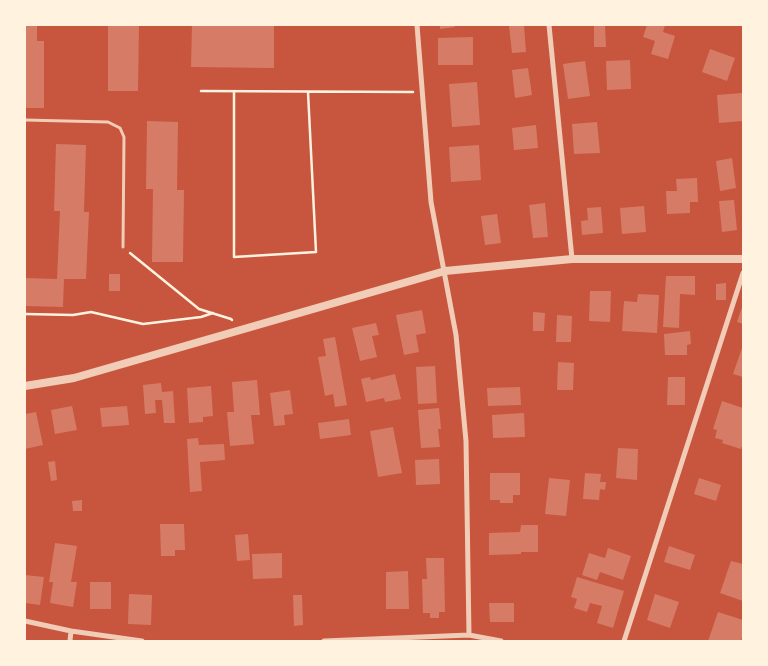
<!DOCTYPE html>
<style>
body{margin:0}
#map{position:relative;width:768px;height:666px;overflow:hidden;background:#c8553d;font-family:"PT Sans Narrow",sans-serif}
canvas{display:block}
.frame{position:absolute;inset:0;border:26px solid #fff3e0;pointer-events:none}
</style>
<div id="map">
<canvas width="768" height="666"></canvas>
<div class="frame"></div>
</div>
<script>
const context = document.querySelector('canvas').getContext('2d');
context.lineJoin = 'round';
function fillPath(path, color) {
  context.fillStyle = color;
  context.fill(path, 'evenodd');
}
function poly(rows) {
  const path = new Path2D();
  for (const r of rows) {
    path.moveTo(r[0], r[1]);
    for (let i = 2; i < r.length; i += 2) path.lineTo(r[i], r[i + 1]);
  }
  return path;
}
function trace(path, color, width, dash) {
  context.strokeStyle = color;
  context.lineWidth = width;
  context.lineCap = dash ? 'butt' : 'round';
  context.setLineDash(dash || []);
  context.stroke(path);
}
const building = poly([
 [25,25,37,25,37,41,44,41,44,108,25,108],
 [108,25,139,25,138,91,108,91],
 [192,25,274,25,274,68,191,67],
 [440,25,454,25,455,27,440,29],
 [524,25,526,52,512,53,509,26],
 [594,25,605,25,606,47,594,47],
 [647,25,665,25,663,32,675,36,668,59,651,54,655,41,643,37],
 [473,37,473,65,438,65,438,38],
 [710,49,735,58,727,81,702,72],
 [630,60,631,89,607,90,606,61],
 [585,61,590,96,568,99,563,64],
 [528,68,532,95,515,98,512,70],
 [477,82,480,125,452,127,449,84],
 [742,93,743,121,719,123,717,95],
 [147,121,178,122,177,190,184,190,183,262,152,262,153,189,146,189],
 [597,122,600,153,574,154,572,124],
 [536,125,538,148,514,150,512,128],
 [56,144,86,145,84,212,89,212,86,279,64,279,63,307,25,306,25,278,57,279,60,211,54,211],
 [479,145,481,180,451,182,449,147],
 [732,158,736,188,720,191,716,161],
 [697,178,698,202,690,202,690,213,667,214,666,191,677,191,676,179],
 [734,200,737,230,722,232,719,201],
 [545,203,548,237,533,238,529,205],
 [644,206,646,232,622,234,620,208],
 [601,207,603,233,582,235,581,221,588,220,587,208],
 [497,214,501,243,485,245,481,216],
 [109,274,120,274,120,291,109,291],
 [666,276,695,276,695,295,680,294,679,328,663,327],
 [726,283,726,300,716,300,716,284],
 [590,291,611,291,610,322,589,321],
 [638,294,659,295,657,333,622,331,624,301,637,302],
 [743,304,743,324,737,322],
 [422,310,426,333,416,335,419,352,404,355,396,315],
 [533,312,545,313,544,331,533,331],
 [557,315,572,316,571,342,556,342],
 [376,323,379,335,372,336,377,357,360,361,352,328],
 [690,331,691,344,687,345,687,355,665,355,664,334],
 [335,337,347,405,335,407,333,394,325,396,318,357,326,356,323,339],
 [743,345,743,377,733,374],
 [558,362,574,363,573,390,557,390],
 [435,366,437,403,418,404,416,367],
 [395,374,401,399,385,402,384,398,366,402,361,379,370,377,371,380],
 [668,377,685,377,685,405,667,405],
 [257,380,260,415,251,415,254,444,230,446,227,412,234,412,232,382],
 [161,383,162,392,173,391,175,423,164,423,162,400,155,400,156,413,145,414,143,385],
 [211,386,213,416,203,417,203,422,189,423,187,388],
 [520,387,521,405,488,406,487,388],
 [290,390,293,414,284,415,285,425,274,426,270,393],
 [722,401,743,408,743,442,741,449,722,443,723,440,715,438,717,430,713,429],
 [72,406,77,430,55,434,51,410],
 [127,406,129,425,102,427,100,408],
 [439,408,441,429,438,429,440,447,421,448,418,410],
 [36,412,43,445,25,449,25,414],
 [524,413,525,437,493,438,492,415],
 [349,419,351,435,320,439,318,423],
 [393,427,402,473,378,477,370,431],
 [198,438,199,445,224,444,225,460,200,462,202,491,190,492,187,439],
 [618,448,638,449,637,480,616,478],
 [439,459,440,484,416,485,415,460],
 [55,461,57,480,51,481,48,462],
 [490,473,520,473,520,495,513,495,513,503,500,503,500,500,490,500],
 [585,473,601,474,600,482,606,482,605,490,600,489,599,500,583,499],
 [549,478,570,480,566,516,545,514],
 [699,478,721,485,716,501,694,494],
 [82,500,82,511,73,511,72,501],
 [160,524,184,524,185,550,175,550,175,556,161,556],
 [521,525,538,525,538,552,521,552,521,554,489,555,489,533,520,532],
 [248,534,250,560,237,561,235,535],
 [55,543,77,546,71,582,77,582,73,607,50,603,53,582,49,582],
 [669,546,695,555,690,570,664,562],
 [608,548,631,556,623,580,600,572,597,580,582,575,589,553,605,558],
 [282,553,282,578,253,579,252,554],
 [426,558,444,558,445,612,439,612,439,618,430,618,430,613,423,613,422,579,427,579],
 [731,561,743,564,743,601,720,593],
 [408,571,409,609,386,609,386,572],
 [25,575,44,577,40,605,25,603],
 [577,577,624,591,613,628,597,623,602,606,590,603,587,612,574,608,577,599,571,597],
 [90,582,111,582,111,609,90,609],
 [129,594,152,595,151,625,128,624],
 [655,594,679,602,670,628,647,620],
 [293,595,302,595,303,625,294,626],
 [489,603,514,603,514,622,490,622],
 [718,612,743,620,743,634,741,641,708,641]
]);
const path = poly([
 [201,91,413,92],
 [234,92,234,257,316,252,308,92],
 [130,253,199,309,231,319,232,320],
 [25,314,73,315,91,312,143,324,201,317,213,313]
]);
const service = poly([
 [25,120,108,122,120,128,124,137,123,247]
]);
const minor = poly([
 [417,25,431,202,456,335,466,441,469,635],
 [549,25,572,259],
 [25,621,71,631,142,641],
 [70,641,71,631],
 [324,641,469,635,501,641],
 [624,641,743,273]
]);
const tertiary = poly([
 [25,386,74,378,445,271,572,259,743,259]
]);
fillPath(building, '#d67c66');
trace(path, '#fff3e0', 2.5);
trace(service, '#f1ccb7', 3);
trace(minor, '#f1ccb7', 5);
trace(tertiary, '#f1ccb7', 8);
</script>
